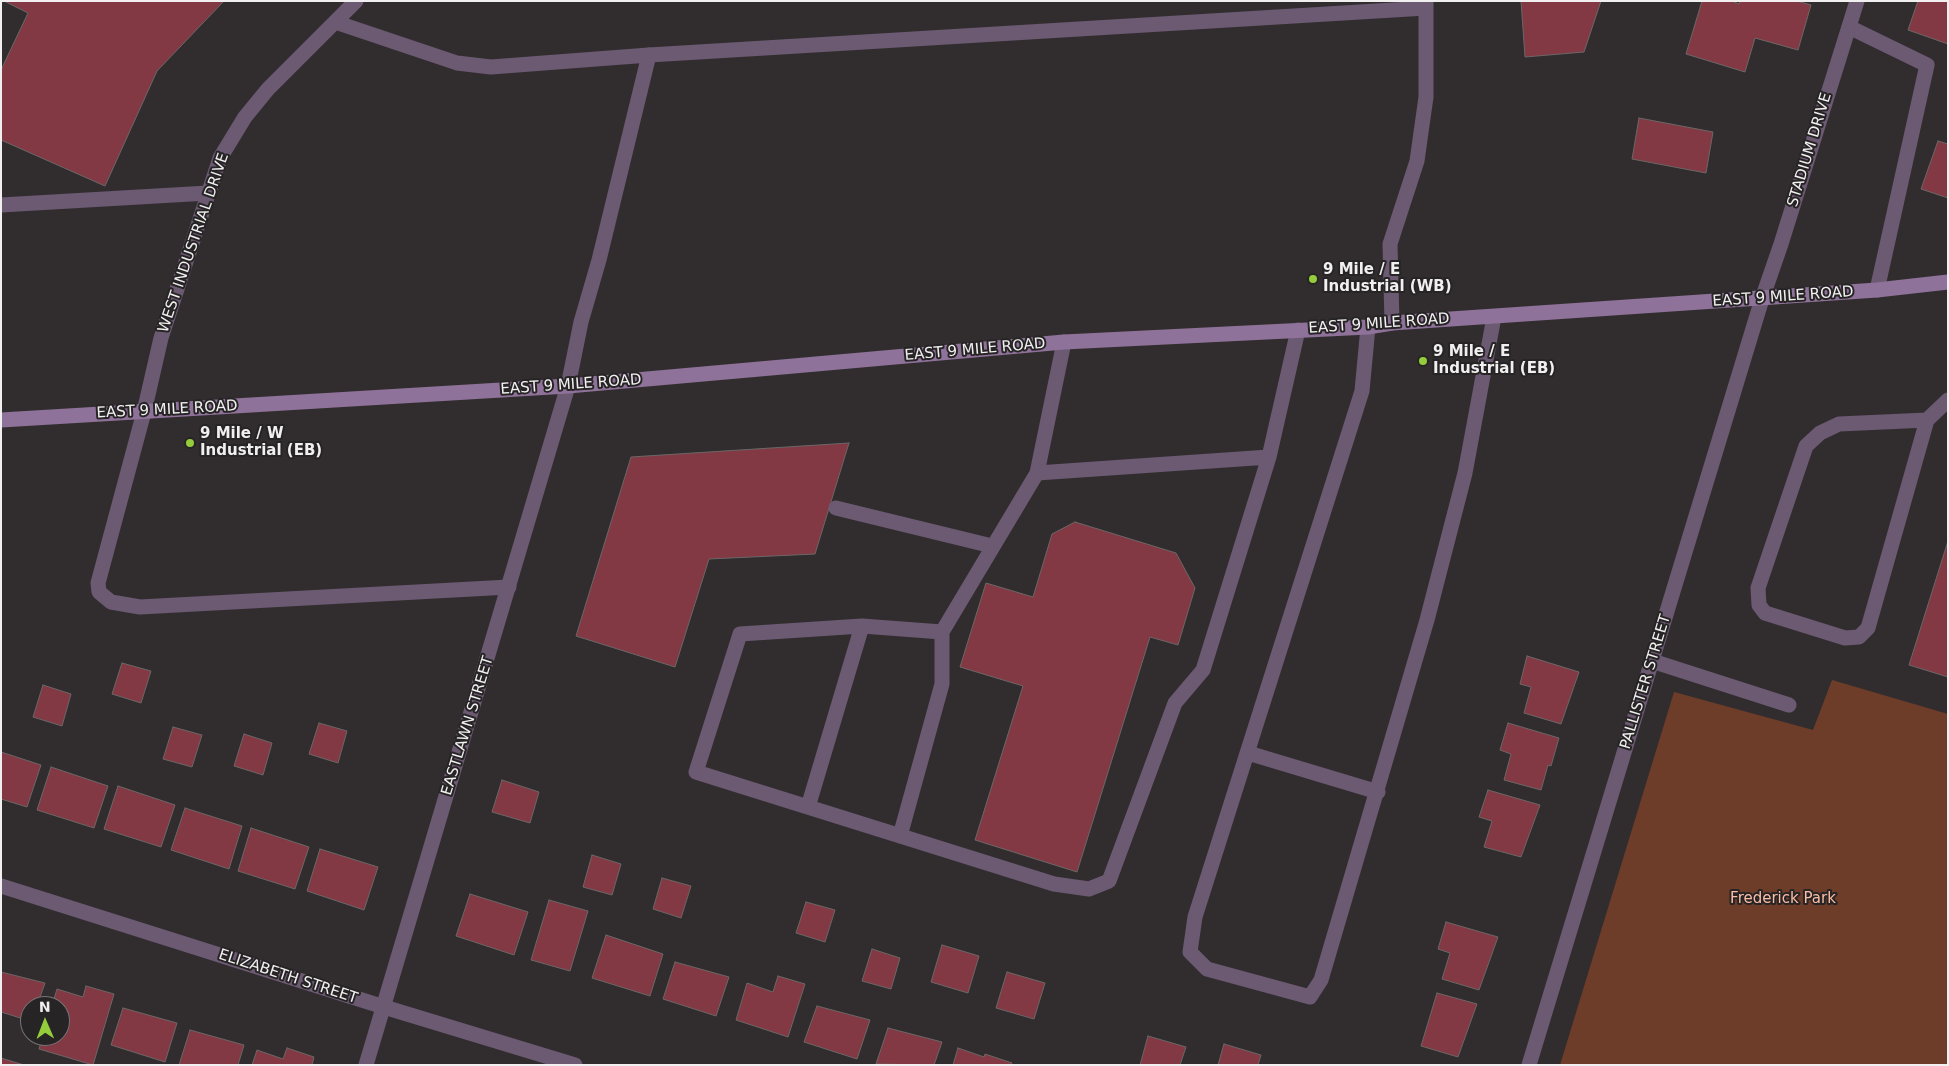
<!DOCTYPE html>
<style>
body{margin:0}
#map{position:relative;width:1949px;height:1066px;overflow:hidden;background:#312d2f;font-family:"DejaVu Sans",sans-serif}
canvas{display:block}
.frame{position:absolute;inset:0;border:2px solid #f1eff0;pointer-events:none}
.north{position:absolute;left:20px;top:996px;width:50px;height:50px;box-sizing:border-box;background:#272425;border:1px solid #787576;border-radius:50%;rotate:359deg;font-size:14px;font-weight:700;line-height:20px;text-align:center;color:#f1eff0}
.north::after{content:'';display:block;margin:auto;width:18px;height:22px;background:#95cc3b;clip-path:polygon(50% 0,100% 100%,50% 72%,0 100%)}
</style>
<div id="map">
<canvas width="1949" height="1066"></canvas>
<div class="frame"></div>
<div class="north">N</div>
</div>
<script>
const context = document.querySelector('canvas').getContext('2d');
context.lineJoin = 'round';
function fillPath(path, color) {
  context.fillStyle = color;
  context.fill(path, 'evenodd');
}
function poly(rows) {
  const path = new Path2D();
  for (const r of rows) {
    path.moveTo(r[0], r[1]);
    for (let i = 2; i < r.length; i += 2) path.lineTo(r[i], r[i + 1]);
  }
  return path;
}
function trace(path, color, width, dash) {
  context.strokeStyle = color;
  context.lineWidth = width;
  context.lineCap = dash ? 'butt' : 'round';
  context.setLineDash(dash || []);
  context.stroke(path);
}
function drawText(font, color, halo, rows, align = 'center') {
  context.font = font + ' "DejaVu Sans",sans-serif';
  context.lineWidth = 4;
  context.setLineDash([]);
  context.textBaseline = 'middle';
  context.strokeStyle = halo;
  context.fillStyle = color;
  for (const [text, x, y, turn = 0] of rows) {
    context.save();
    context.translate(x, y);
    context.rotate((+turn || 0) * Math.PI / 180);
    context.textAlign = isNaN(turn) ? turn : align;
    if (halo) context.strokeText(text, 0, 0);
    context.fillText(text, 0, 0);
    context.restore();
  }
}
const green = poly([
 [1832,680,1948,714,1948,1065,1560,1065,1674,692,1813,730]
]);
const building = poly([
 [4,1,224,1,157,71,105,186,1,140,1,70,28,13,4,1],
 [1521,1,1601,1,1584,52,1525,57,1521,1],
 [1702,1,1732,1,1739,4,1740,1,1797,1,1811,5,1798,50,1755,38,1745,72,1686,54,1702,1],
 [1918,1,1948,1,1948,44,1908,30,1918,1],
 [1639,118,1713,132,1706,173,1632,159,1639,118],
 [1938,141,1948,144,1948,198,1921,189,1938,141],
 [849,443,815,554,709,559,675,667,576,636,631,457,849,443],
 [1075,522,1176,553,1195,588,1178,645,1150,637,1077,872,975,840,1023,686,960,667,986,583,1033,597,1052,534,1075,522],
 [1948,541,1948,677,1909,665,1948,541],
 [1527,656,1579,672,1561,724,1524,713,1531,687,1520,684,1527,656],
 [122,663,151,671,141,703,112,694,122,663],
 [43,685,71,694,62,726,33,717,43,685],
 [319,723,347,731,338,763,309,754,319,723],
 [1508,723,1559,738,1551,766,1548,765,1541,790,1504,780,1511,754,1500,750,1508,723],
 [173,727,202,735,192,767,163,759,173,727],
 [244,734,272,743,263,775,234,766,244,734],
 [1,752,41,765,27,807,1,799,1,752],
 [51,767,108,786,94,828,37,810,51,767],
 [502,780,539,792,530,823,492,812,502,780],
 [118,786,175,805,161,847,104,829,118,786],
 [1488,790,1540,805,1521,857,1484,847,1492,821,1479,817,1488,790],
 [185,808,242,826,229,869,171,850,185,808],
 [251,828,309,847,295,889,238,871,251,828],
 [320,849,378,867,364,910,307,891,320,849],
 [592,855,621,864,612,895,583,887,592,855],
 [662,878,691,886,681,918,653,909,662,878],
 [470,894,528,912,514,955,456,936,470,894],
 [549,900,588,911,570,971,531,960,549,900],
 [806,902,835,910,825,942,796,933,806,902],
 [1446,922,1498,937,1479,990,1442,979,1450,953,1438,949,1446,922],
 [606,935,663,954,650,996,592,978,606,935],
 [942,945,979,956,968,993,931,982,942,945],
 [872,949,900,958,891,989,862,981,872,949],
 [675,962,729,977,716,1016,663,999,675,962],
 [1,972,45,983,37,1006,30,1006,30,1021,1,1012,1,972],
 [1007,972,1045,983,1034,1019,996,1008,1007,972],
 [778,976,805,984,788,1037,736,1020,747,983,773,992,778,976],
 [86,986,114,994,93,1065,39,1049,43,1036,60,1036,60,1006,52,1006,57,989,83,997,86,986],
 [1437,993,1477,1004,1458,1057,1421,1046,1437,993],
 [817,1006,870,1020,857,1059,804,1042,817,1006],
 [123,1008,177,1023,165,1062,111,1045,123,1008],
 [888,1028,942,1042,934,1065,876,1064,888,1028],
 [190,1030,244,1045,238,1065,179,1065,190,1030],
 [1148,1036,1186,1047,1180,1065,1140,1065,1148,1036],
 [1224,1044,1261,1055,1258,1065,1218,1065,1224,1044],
 [287,1048,314,1057,312,1065,252,1065,257,1050,283,1059,287,1048],
 [958,1048,984,1057,985,1054,1012,1063,1011,1065,953,1065,958,1048],
 [1,1058,24,1065,1,1065,1,1058]
]);
const lane = poly([
 [1849,27,1927,65,1877,290],
 [1,205,208,193],
 [1368,327,1362,391,1195,917,1190,952,1207,969,1310,997,1321,980,1427,620,1465,473,1494,317],
 [568,386,581,322,599,260,649,55],
 [144,412,98,583,99,592,111,602,140,607,509,587],
 [1927,420,1839,424,1820,433,1806,446,1758,588,1759,605,1765,613,1845,638,1859,637,1868,628,1927,420,1948,400],
 [1269,457,1298,330],
 [1037,473,1269,457,1203,670,1175,703,1109,881,1089,889,1054,884,696,772,740,634,862,626,942,632,1037,473,1064,342],
 [836,508,992,546],
 [1652,661,1789,705],
 [1248,753,1378,792],
 [808,807,862,626],
 [900,836,942,684,942,632]
]);
const street = poly([
 [335,22,457,63,491,67,649,55,1426,8],
 [1392,323,1390,244,1417,161,1426,97,1426,1],
 [144,412,161,338,220,158,245,117,268,89,356,1],
 [1,886,384,1007,575,1065],
 [366,1065,568,386],
 [1529,1065,1762,299,1781,244,1857,1]
]);
const secondary = poly([
 [1,420,568,386,1064,342,1368,327,1392,323,1877,290,1948,282]
]);
const markers = [
 [1313,279,5,"#95cc3b"],
 [1423,361,5,"#95cc3b"],
 [190,443,5,"#95cc3b"]
];
const streetNames = [
 ["STADIUM DRIVE",1810,150,-73],
 ["WEST INDUSTRIAL DRIVE",194,243,-71],
 ["EAST 9 MILE ROAD",1783,297,-4],
 ["EAST 9 MILE ROAD",1379,324,-4],
 ["EAST 9 MILE ROAD",975,350,-5],
 ["EAST 9 MILE ROAD",571,385,-4],
 ["EAST 9 MILE ROAD",167,410,-3],
 ["PALLISTER STREET",1646,682,-73],
 ["EASTLAWN STREET",468,726,-73],
 ["ELIZABETH STREET",288,977,18]
];
const poiNames = [
 ["9 Mile / E",1323,270],
 ["Industrial (WB)",1323,287],
 ["9 Mile / E",1433,352],
 ["Industrial (EB)",1433,369],
 ["9 Mile / W",200,434],
 ["Industrial (EB)",200,451]
];
const parkNames = [
 ["Frederick Park",1783,899]
];
fillPath(green, '#6e3d29');
fillPath(building, '#823943');
trace(building, '#6c6767', 1);
trace(lane, '#6c5a73', 15);
trace(street, '#6c5a73', 15);
trace(secondary, '#8f729a', 15);
for (const [x, y, r, color] of markers) {
  const dot = new Path2D();
  dot.arc(x, y, r, 0, 2 * Math.PI);
  context.fillStyle = color;
  context.fill(dot);
  trace(dot, '#272425', 2);
}
drawText('15px', '#f1eff0', '#272425', streetNames);
drawText('bold 15px', '#f1eff0', '#272425', poiNames, 'left');
drawText('15px', '#fabda5', '#272425', parkNames);
</script>
